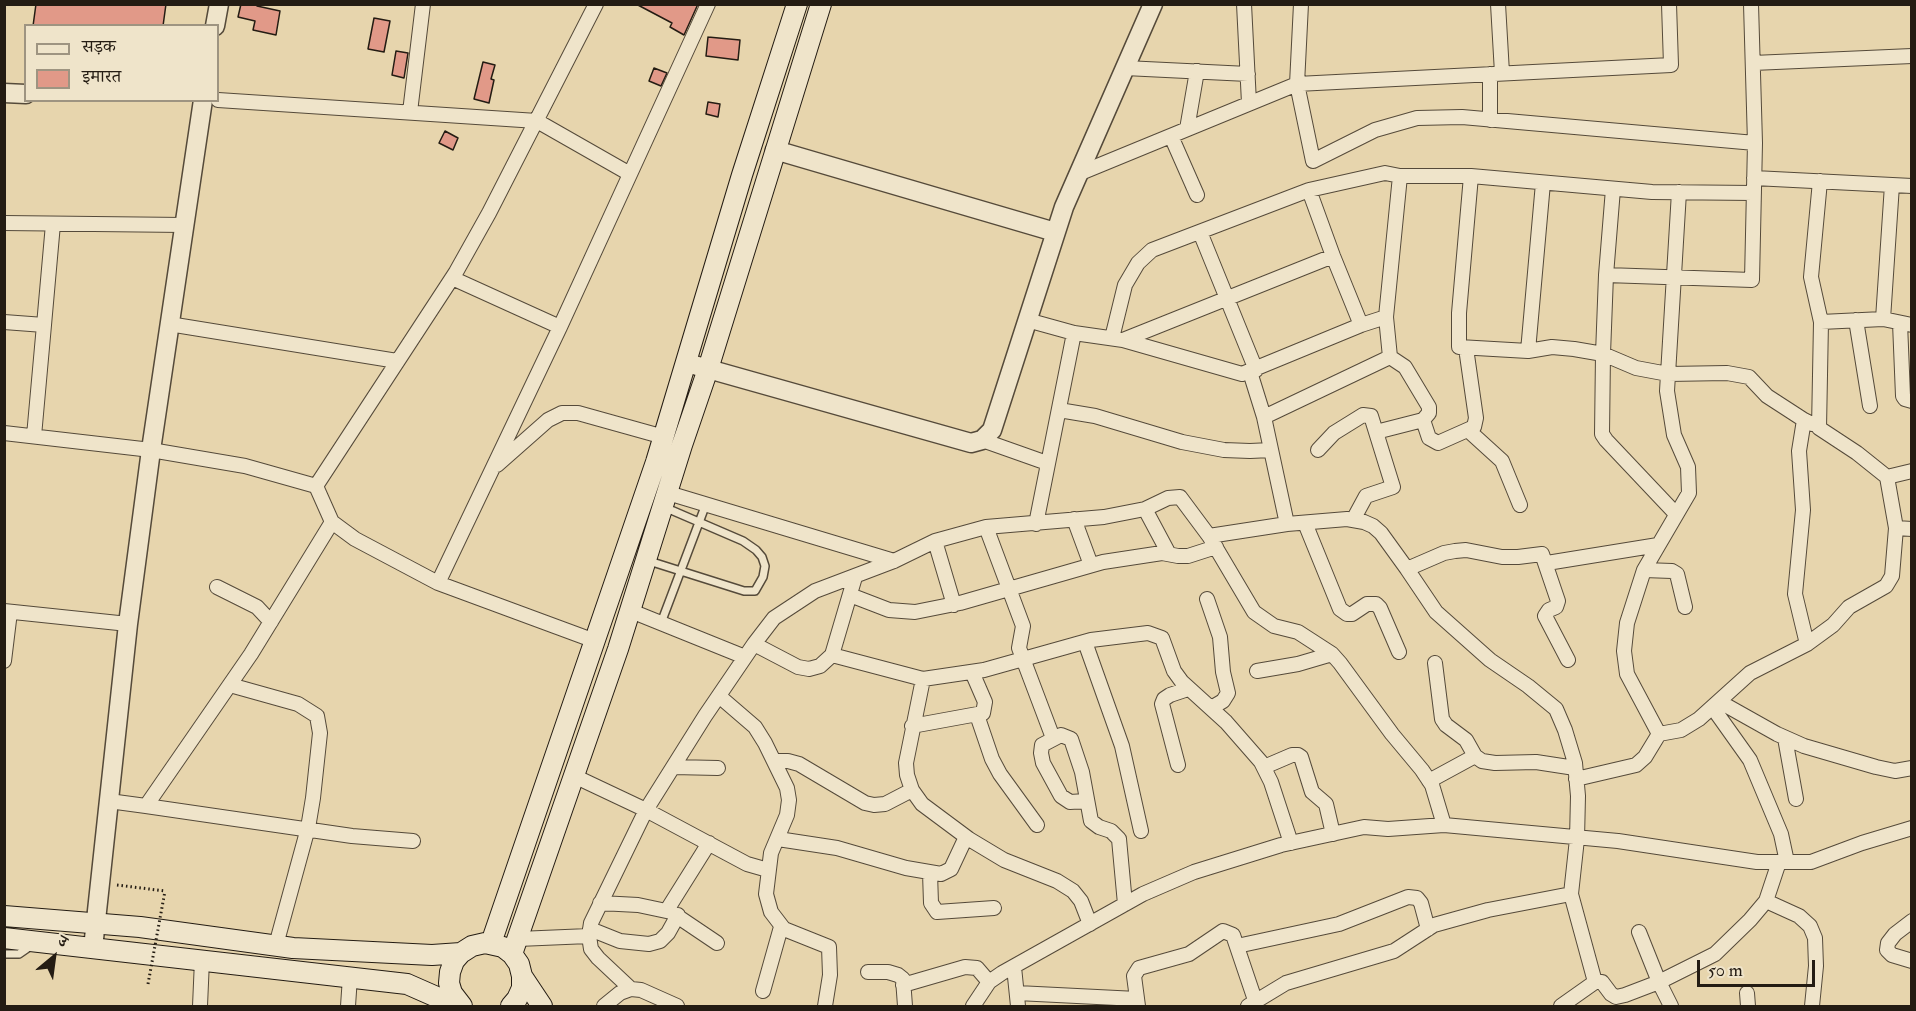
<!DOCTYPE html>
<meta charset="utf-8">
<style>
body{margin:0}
#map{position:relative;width:1916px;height:1011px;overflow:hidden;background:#e7d5ad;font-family:"IM FELL Double Pica","Noto Serif Devanagari",serif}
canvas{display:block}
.frame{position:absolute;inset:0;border:6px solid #241c13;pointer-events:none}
.legend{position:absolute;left:24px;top:24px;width:195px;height:78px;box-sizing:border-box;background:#efe4ca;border:2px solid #9e9481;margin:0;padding:8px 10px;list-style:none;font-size:18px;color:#241c13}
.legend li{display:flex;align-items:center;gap:12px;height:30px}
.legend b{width:30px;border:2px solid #9e9481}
.north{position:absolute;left:24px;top:927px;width:60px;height:60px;-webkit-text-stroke:4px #efe4ca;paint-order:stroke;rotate:29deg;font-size:16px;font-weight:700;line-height:24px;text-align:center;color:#241c13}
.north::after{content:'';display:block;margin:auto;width:21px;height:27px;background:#241c13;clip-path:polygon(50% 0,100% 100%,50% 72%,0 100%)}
.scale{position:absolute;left:1697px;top:960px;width:118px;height:27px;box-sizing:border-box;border:3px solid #241c13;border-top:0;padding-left:8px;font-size:18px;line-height:21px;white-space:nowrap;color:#241c13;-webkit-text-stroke:4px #efe4ca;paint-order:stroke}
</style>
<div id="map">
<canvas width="1916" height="1011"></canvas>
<div class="frame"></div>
<ul class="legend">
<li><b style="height:8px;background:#efe4ca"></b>सड़क</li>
<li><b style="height:16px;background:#e19988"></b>इमारत</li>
</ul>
<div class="north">उ</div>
<div class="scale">50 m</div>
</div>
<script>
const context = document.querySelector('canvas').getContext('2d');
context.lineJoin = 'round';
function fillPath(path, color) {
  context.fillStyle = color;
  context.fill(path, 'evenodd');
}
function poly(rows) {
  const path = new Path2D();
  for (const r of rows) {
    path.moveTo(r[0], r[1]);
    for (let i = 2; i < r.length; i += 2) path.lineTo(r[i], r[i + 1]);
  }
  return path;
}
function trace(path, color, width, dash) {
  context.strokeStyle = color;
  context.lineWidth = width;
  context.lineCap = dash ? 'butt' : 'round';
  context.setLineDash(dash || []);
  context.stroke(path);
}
const building = poly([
 [36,4,166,4,163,26,33,26,36,4],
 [241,4,257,4,257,6,280,11,276,35,253,30,255,21,238,17,241,4],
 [636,4,698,4,684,35,670,27,672,23,636,4],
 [374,18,390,21,384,52,368,49,374,18],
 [708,37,740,40,738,60,706,56,708,37],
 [396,51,408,53,404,78,392,75,396,51],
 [483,62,495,65,491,79,494,80,489,103,474,99,483,62],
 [654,68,667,73,661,86,649,81,654,68],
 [708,102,720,104,718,117,706,114,708,102],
 [445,131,458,138,453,150,439,143,445,131]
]);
const path = poly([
 [117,885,165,891]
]);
const service = poly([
 [649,561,744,591,755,591,763,577,765,566,762,557,756,550,743,541,664,507],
 [661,623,706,504],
 [4,954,19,954,32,945]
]);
const minor = poly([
 [1244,4,1249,103],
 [1498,4,1502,73],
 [1669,4,1671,65,1297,84,1313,161,1375,130,1417,118,1462,117,1755,143],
 [1753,63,1912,56],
 [1125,68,1248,74],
 [218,100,537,121,630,174],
 [410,112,423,4],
 [1490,120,1490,74],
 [1187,129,1197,71],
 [1171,136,1197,195],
 [1078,174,1297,84,1301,4],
 [1471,176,1459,313,1459,347,1528,351,1552,347,1574,349,1603,354,1636,368,1668,374,1727,373,1749,377,1767,396,1804,420],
 [1754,178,1912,186],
 [1613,189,1606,275,1603,354,1602,434,1606,440,1676,514],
 [1309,190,1385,173,1400,176],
 [4,223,184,225],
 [1200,232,1256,370],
 [1606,275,1752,280,1755,143,1751,4],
 [452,278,560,327],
 [1883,319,1892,185],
 [1027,320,1074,333,1123,340,1242,374,1361,325,1333,256,1309,190,1152,250,1138,263,1125,285,1112,338],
 [1856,320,1870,406],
 [4,322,44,325,34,436],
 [1821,322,1883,319,1912,325],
 [1900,323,1903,396,1905,399,1912,401],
 [169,324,397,361],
 [44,325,53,224],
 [1361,325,1386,317,1400,176,1471,176,1652,192,1754,193],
 [1123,340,1333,256],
 [1528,351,1543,183],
 [1250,372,1264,417,1287,524],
 [1059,410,1095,416,1182,442,1224,450,1250,451,1271,450],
 [1264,417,1390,357,1386,317],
 [1423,420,1429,438,1438,443,1474,427,1476,418,1466,348],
 [1469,431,1502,461,1520,505],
 [1376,432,1423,420,1429,413,1429,407,1405,367,1390,357],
 [4,433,151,450,245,466,316,486,456,272,489,213,596,4],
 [982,440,1047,463],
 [1318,450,1334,433,1363,415,1371,416,1393,487,1366,496,1353,520],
 [497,465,548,420,562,413,578,413,664,437],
 [1887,477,1912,471],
 [316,486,332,522,355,539,438,583,595,641],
 [668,493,894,561],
 [1145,509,1169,554],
 [1074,519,1091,565],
 [1305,523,1340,609,1347,614,1352,614,1367,604,1376,604,1380,608,1399,652],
 [1036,524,1074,333],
 [986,527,1023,626,1019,648,1053,738],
 [1896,528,1912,529],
 [1209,536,1287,524,1347,519,1364,522,1373,526,1381,533,1407,569,1436,612,1490,660,1528,686,1556,709,1565,730,1575,763,1578,796,1577,839,1571,894,1488,910,1434,925,1394,951,1286,983,1248,1006],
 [935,541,954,605],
 [1547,563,1658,545],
 [1407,569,1444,553,1455,551,1466,550,1502,557,1518,557,1542,554,1558,601,1556,607,1549,610,1545,616,1568,660],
 [1644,570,1672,571,1677,574,1685,607],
 [855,577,832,655,923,679,984,670,1091,640,1148,633,1162,638,1174,671,1182,682,1226,722,1261,762,1271,782,1291,843],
 [438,583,560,327,708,4],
 [217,587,257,607,271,622],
 [850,595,889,610,915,612,960,603,1103,562,1162,553,1178,556,1188,556,1216,547],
 [1207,599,1220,637,1223,672,1228,693,1223,701,1211,708],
 [4,611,128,624],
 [631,611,745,657],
 [1085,642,1122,746,1141,831],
 [754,644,798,667,809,669,820,666,832,655],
 [1807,644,1795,594,1803,510,1799,451,1804,420,1812,424],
 [4,661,10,612],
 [1435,663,1442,719,1446,725,1466,740,1475,756,1482,761,1495,763,1536,762,1575,768],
 [1257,671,1298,664,1332,654],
 [923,679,906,763,907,775,912,790,922,804,969,839,1004,860,1057,881,1073,891,1081,901,1090,924],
 [230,685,298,704,317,716,320,733,313,798,308,828,276,945],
 [719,696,755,727,765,743,787,788,789,800,787,815,771,853,766,894,771,912,784,929,829,947,830,975,825,1006],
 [1720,702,1777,734,1804,746,1876,767,1895,771,1912,768],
 [1713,708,1750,760,1781,834,1787,862],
 [977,715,992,759,1000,774,1037,825],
 [912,726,983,713,985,702,972,672],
 [1659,734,1681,730,1699,719,1750,673,1807,644,1833,625,1849,607,1886,586,1892,576,1896,528,1887,477,1857,453,1819,428,1821,322,1811,277,1820,181],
 [1659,734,1627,674,1624,651,1627,623,1644,570,1689,493,1688,467,1674,435,1667,391,1679,192],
 [1785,738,1796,799],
 [774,761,788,761,799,764,865,803,874,805,885,804,912,790],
 [1178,765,1162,704,1164,699,1170,695,1188,689],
 [673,767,718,768],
 [1264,767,1292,755,1298,755,1301,757,1312,792,1326,804,1333,834],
 [574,776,646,810,747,864,768,870],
 [1576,779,1636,765,1645,757,1659,734],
 [1429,781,1475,756],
 [109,801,146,806,251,654,332,522],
 [1086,801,1070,802,1061,796,1043,763,1041,753,1042,745,1061,735,1071,739,1082,772,1091,821,1099,827,1111,831,1119,839,1125,904],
 [146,806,352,836,413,841],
 [778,839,837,848,906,868,941,874,951,869,966,837],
 [930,873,931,903,937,912,994,908],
 [1571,894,1595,982],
 [1766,901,1799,916,1810,926,1815,938,1816,966,1812,1006],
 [600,903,638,905,671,912,717,943],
 [667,910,709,843],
 [1912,921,1895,934,1888,943,1887,950,1892,955,1912,961],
 [590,929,620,941,649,944,660,941,668,933,678,915],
 [1639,932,1659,982,1671,1006],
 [518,939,589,936],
 [1237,946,1339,924,1408,897,1417,898,1421,903,1428,929],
 [1014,967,1018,1006],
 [868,972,888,972,898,975,903,979,905,1006],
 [903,985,965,967,977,968,989,982],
 [631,989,598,958,591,949,589,936,591,923,646,810,705,716,754,644,774,618,815,591,894,561,935,541,986,527,1104,517,1145,509,1168,498,1180,497,1209,536,1254,612,1274,626,1298,632,1332,654,1340,663,1392,734,1422,770,1432,785,1444,825],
 [763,991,781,927],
 [1017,993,1137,999],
 [1747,993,1748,1006],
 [200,1006,202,960],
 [348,1006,350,977],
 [604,1006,620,993,631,989,641,990,677,1006],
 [973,1006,989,982,1002,973,1143,894,1194,872,1281,845,1364,827,1388,829,1444,825,1618,841,1757,862,1811,862,1862,843,1912,828],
 [1138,1006,1134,976,1139,968,1189,954,1223,931,1233,935,1256,1003],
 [1561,1006,1595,982,1602,982,1611,994,1616,997,1625,995,1659,982,1715,954,1750,920,1766,901,1779,862]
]);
const tertiary = poly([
 [215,26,219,4],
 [4,93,26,94],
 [775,150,1055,232],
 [687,363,971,443,982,440,992,430,1064,207,1153,4],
 [93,948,128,624,151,450,203,100]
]);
const secondary = poly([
 [4,916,140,927,293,948,432,955,461,953],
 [4,938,407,984,457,1006],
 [491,943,656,462,742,175,797,4],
 [512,954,618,649,682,445,708,369,821,4],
 [522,976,542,1006],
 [462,1006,452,993,449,983,450,972,454,961,461,953,472,946,485,943,503,947,512,954,519,964,522,976,522,988,517,999,511,1006]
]);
const pathBridge = poly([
 [148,984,165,891]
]);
fillPath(building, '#e19988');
trace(building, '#241c13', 1.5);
trace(service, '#554a3a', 10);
trace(minor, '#554a3a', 16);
trace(tertiary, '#554a3a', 21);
trace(secondary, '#241c13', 22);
trace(path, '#241c13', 3, [1.5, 3]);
trace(service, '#efe4ca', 7);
trace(minor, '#efe4ca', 14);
trace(tertiary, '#efe4ca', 18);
trace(secondary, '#efe4ca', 20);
trace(pathBridge, '#241c13', 3, [1.5, 3]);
</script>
